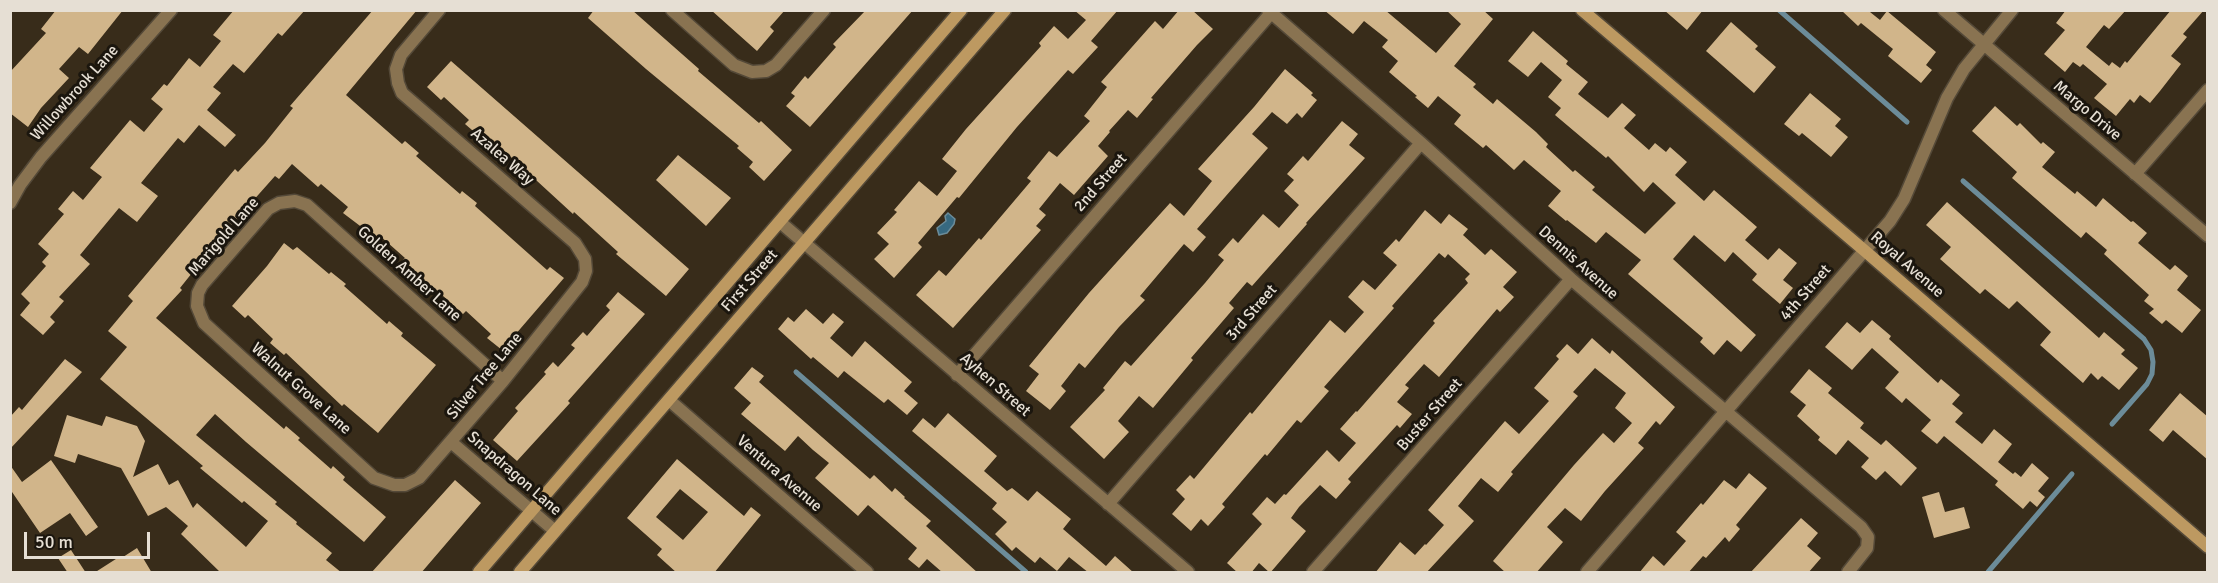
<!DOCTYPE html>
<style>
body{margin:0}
#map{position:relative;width:2218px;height:583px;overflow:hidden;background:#382c1a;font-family:Signika,sans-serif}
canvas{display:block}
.frame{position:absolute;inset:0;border:12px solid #e6dfd4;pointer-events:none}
.scale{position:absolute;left:24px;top:532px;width:126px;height:27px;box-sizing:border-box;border:3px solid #e6dfd4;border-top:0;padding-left:8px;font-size:18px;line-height:21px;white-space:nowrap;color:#e6dfd4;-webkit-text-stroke:4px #1b160e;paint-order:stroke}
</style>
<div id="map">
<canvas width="2218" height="583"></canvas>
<div class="frame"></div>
<div class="scale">50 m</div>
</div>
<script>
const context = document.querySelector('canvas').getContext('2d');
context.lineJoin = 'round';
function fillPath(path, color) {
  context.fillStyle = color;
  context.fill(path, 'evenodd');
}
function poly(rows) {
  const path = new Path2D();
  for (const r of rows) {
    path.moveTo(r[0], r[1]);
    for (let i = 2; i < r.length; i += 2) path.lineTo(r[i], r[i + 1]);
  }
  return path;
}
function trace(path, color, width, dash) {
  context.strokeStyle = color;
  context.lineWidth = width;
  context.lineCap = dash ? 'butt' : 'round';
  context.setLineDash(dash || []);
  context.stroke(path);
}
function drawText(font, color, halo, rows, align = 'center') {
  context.font = font + ' Signika,sans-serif';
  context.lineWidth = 6;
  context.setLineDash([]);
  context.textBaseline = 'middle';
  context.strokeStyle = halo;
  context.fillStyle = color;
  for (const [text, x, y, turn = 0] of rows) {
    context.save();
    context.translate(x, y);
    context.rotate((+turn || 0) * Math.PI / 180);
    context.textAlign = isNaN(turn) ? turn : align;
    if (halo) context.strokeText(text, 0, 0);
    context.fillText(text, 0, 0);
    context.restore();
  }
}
const water = poly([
 [948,213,955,219,954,224,947,233,939,235,937,228,946,221,945,216,948,213]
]);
const stream = poly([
 [1779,10,1907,122],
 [1963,181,2144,339,2151,350,2153,362,2152,374,2147,384,2112,424],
 [796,372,1026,572],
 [1988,572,2072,474]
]);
const building = poly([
 [56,10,123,10,88,54,79,47,59,69,69,78,41,108,28,127,10,113,10,72,46,33,41,29],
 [234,10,305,10,282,36,278,33,244,73,233,64,213,87,221,93,207,110,236,135,225,147,199,125,184,143,178,138,141,183,158,196,137,222,119,208,80,255,90,264,59,297,64,301,50,317,55,322,43,335,20,315,30,303,21,294,46,266,42,262,49,254,38,244,64,214,58,209,73,191,83,200,102,177,90,168,130,120,144,132,163,109,151,99,164,84,167,86,189,58,200,67,221,41,213,35],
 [373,10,417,10,346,95,402,144,405,141,419,153,416,156,460,194,462,191,477,203,475,206,547,270,550,267,564,278,502,350,487,338,491,334,466,311,463,314,432,286,430,289,401,262,405,258,379,235,376,238,343,213,348,207,321,184,318,187,292,164,279,179,275,176,203,257,204,258,180,288,182,290,156,318,284,429,286,426,300,438,298,440,331,469,333,466,345,477,343,480,386,517,364,542,246,442,215,414,196,435,277,502,275,504,297,522,296,524,332,553,326,560,342,573,221,573,181,534,188,526,166,507,148,516,121,468,78,454,75,463,54,456,67,415,102,426,106,416,137,426,145,441,133,477,158,464,169,485,178,480,193,508,197,503,246,547,268,521,244,501,242,503,200,468,203,466,100,379,127,347,108,331,133,301,128,296,235,169,238,172,265,143,293,108,290,106],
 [594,10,632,10,699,69,698,71,759,123,761,121,792,150,764,181,749,167,753,162,737,148,739,146,646,69,588,18],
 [711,10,785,10,770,27,774,31,757,51],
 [866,10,913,10,810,127,786,106,795,96,791,93,805,76,808,79,836,47,833,44],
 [1074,10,1118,10,1091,41,1098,47,1073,74,1068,70,1017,127,959,198,957,197,918,243,922,247,894,278,874,259,889,244,877,233,897,212,894,210,919,181,937,196,957,171,942,159,966,129,1041,46,1039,43,1054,26,1068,39,1086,20],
 [1179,10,1192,10,1213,29,1197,45,1151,98,1153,99,1137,118,1128,110,1109,131,1110,132,1098,146,1108,156,1074,195,1060,183,1039,209,1046,215,1036,226,1041,230,953,328,916,295,939,270,946,276,979,238,981,240,1031,181,1027,178,1049,151,1057,157,1090,121,1084,116,1107,87,1101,82,1155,21,1163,29],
 [1324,10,1385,10,1436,53,1461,24,1446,10,1483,10,1493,19,1454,66,1476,84,1473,87,1493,104,1497,99,1536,132,1548,144,1546,147,1573,172,1575,170,1595,187,1592,190,1645,234,1676,203,1653,182,1644,192,1608,156,1606,158,1555,115,1561,108,1548,97,1562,80,1541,62,1528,77,1508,61,1533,31,1568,61,1566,64,1588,82,1578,94,1608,118,1622,103,1636,115,1624,128,1649,150,1655,143,1666,152,1670,147,1687,162,1675,175,1704,201,1714,190,1757,227,1745,240,1768,260,1779,248,1797,263,1783,280,1793,288,1780,304,1752,280,1757,274,1733,252,1725,262,1694,235,1673,259,1756,335,1741,352,1727,340,1714,355,1700,342,1703,338,1628,274,1641,260,1606,232,1596,243,1567,220,1566,221,1548,206,1561,191,1524,160,1514,170,1486,145,1483,148,1454,124,1461,115,1438,96,1428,108,1415,97,1417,96,1389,72,1398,61,1382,47,1388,40,1364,21,1353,34],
 [1664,10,1703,10,1687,30],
 [1841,10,1872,10,1870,12,1880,20,1887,11,1936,52,1926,65,1932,70,1921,83,1888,56,1893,49,1861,23,1858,26],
 [2066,10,2126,10,2109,29,2104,25,2086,47,2109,66,2112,62,2120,68,2125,61,2127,63,2171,10,2204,10,2183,34,2187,37,2171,56,2181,64,2160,91,2150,103,2140,95,2134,103,2130,99,2116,116,2094,98,2107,84,2083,64,2080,67,2073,62,2065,72,2044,54,2065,30,2056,23],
 [1731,22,1758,46,1755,49,1776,67,1754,93,1706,51],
 [451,61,689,269,666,296,616,254,618,252,574,212,573,214,500,147,498,150,481,134,479,136,465,124,469,120,444,97,441,100,427,87],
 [1285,69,1313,93,1311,95,1317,100,1302,118,1297,113,1287,124,1272,112,1252,134,1268,148,1197,229,1206,237,1193,252,1184,244,1140,296,1145,300,1119,327,1085,368,1079,363,1061,386,1066,391,1050,410,1026,391,1039,374,1029,366,1089,293,1170,203,1184,216,1212,181,1198,169,1254,107],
 [1810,93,1841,119,1835,126,1848,137,1831,157,1802,133,1799,136,1784,124],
 [1995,106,2017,126,2020,123,2041,144,2043,142,2055,152,2042,167,2075,194,2077,191,2096,207,2103,198,2131,222,2133,221,2147,233,2138,243,2170,270,2175,265,2188,276,2177,290,2201,310,2182,333,2166,320,2162,324,2149,313,2154,309,2144,301,2149,295,2104,254,2107,250,2086,232,2081,238,2067,226,2012,178,2017,172,1972,131],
 [1342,121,1358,134,1349,145,1365,158,1306,223,1307,224,1252,286,1247,282,1229,303,1234,308,1191,358,1193,360,1153,408,1139,396,1118,421,1129,432,1104,459,1070,427,1105,390,1103,388,1125,361,1131,366,1205,283,1224,260,1218,255,1233,238,1238,243,1263,214,1279,228,1299,205,1284,191,1294,180,1287,174,1303,156,1308,161],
 [678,155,731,198,706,226,656,180],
 [1947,202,2099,338,2104,332,2125,350,2121,354,2138,368,2119,390,2102,376,2098,380,2091,373,2083,383,2040,345,2051,332,2017,301,2009,309,1985,289,1980,294,1940,259,1951,247,1926,225],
 [1425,210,1441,224,1449,214,1468,229,1463,235,1485,255,1491,249,1517,272,1503,287,1514,297,1500,312,1497,309,1439,377,1424,364,1405,385,1409,388,1397,402,1412,414,1400,428,1397,425,1348,479,1351,482,1336,499,1320,485,1299,507,1291,518,1306,531,1270,573,1259,563,1251,573,1238,573,1227,563,1262,524,1252,514,1267,497,1275,504,1284,494,1286,495,1327,450,1339,462,1356,443,1340,429,1356,411,1357,412,1435,323,1433,321,1468,283,1465,279,1470,274,1448,254,1445,258,1439,253,1392,306,1394,308,1324,387,1329,391,1301,423,1297,420,1267,456,1265,454,1222,504,1225,507,1208,526,1201,519,1191,531,1172,514,1185,499,1176,490,1190,475,1194,479,1250,412,1252,414,1330,320,1345,333,1364,312,1348,297,1363,280,1375,290,1397,265,1383,253,1396,239,1399,242],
 [284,243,293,250,297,247,329,274,331,272,346,284,344,286,387,324,389,321,403,333,401,336,436,365,378,433,344,404,342,406,286,353,284,355,270,343,273,339,248,315,245,318,232,306,267,266],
 [618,292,645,314,568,401,570,403,517,461,493,440,518,411,515,408,546,374,544,372,553,362,558,367,575,348,571,345,583,332,587,336,599,322,610,310,606,306],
 [806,309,823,324,833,313,844,322,830,338,852,357,865,341,912,382,904,391,918,403,907,415,888,399,884,403,844,371,838,378,813,357,811,359,778,329,788,317,794,322],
 [1872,320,1891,336,1889,339,1938,383,1941,379,1960,395,1952,404,1963,413,1955,422,1982,444,1994,429,2012,444,1998,462,2013,474,2015,472,2021,477,2032,463,2049,478,2038,491,2045,497,2037,507,2030,501,2023,509,1995,485,1998,481,1944,436,1937,444,1921,431,1931,420,1906,398,1902,403,1885,388,1899,372,1872,348,1852,370,1825,347,1847,322,1860,333],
 [1592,338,1610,354,1612,350,1675,407,1660,425,1656,421,1638,443,1644,448,1605,491,1581,521,1565,508,1547,527,1563,542,1536,573,1506,573,1493,561,1574,465,1603,433,1614,443,1632,423,1615,408,1626,393,1595,368,1573,392,1578,396,1511,472,1513,474,1498,492,1481,478,1458,506,1474,521,1426,573,1375,573,1400,542,1415,555,1425,544,1426,545,1444,525,1428,510,1505,421,1519,434,1549,401,1534,388,1559,359,1556,356,1567,344,1578,354],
 [65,359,82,372,10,449,10,417,19,407,22,410],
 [752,367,764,376,759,382,870,479,874,475,892,492,895,488,905,497,904,498,931,521,926,526,978,573,943,573,927,559,919,568,908,559,917,548,868,505,858,516,815,478,829,463,813,450,798,436,785,451,741,414,751,403,734,388],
 [1809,369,1832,388,1828,393,1864,423,1860,428,1881,445,1886,440,1917,468,1901,486,1885,471,1876,480,1861,467,1869,458,1848,440,1836,455,1818,440,1820,437,1797,416,1806,405,1790,392],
 [2180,393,2208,417,2208,460,2173,430,2163,442,2149,430],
 [948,413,997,456,984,471,1007,491,1012,488,1028,501,1037,491,1071,519,1063,529,1092,554,1106,566,1115,556,1134,573,1089,573,1069,557,1057,571,1040,557,1035,563,1016,547,1012,551,995,534,1007,522,992,509,997,503,912,431,923,418,935,428],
 [677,459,744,516,751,507,761,515,714,573,677,573,657,555,662,549,627,518],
 [680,489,708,512,683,540,656,517],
 [51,460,98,527,86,536,70,513,40,533,10,489,10,465,22,482],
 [1749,473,1767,488,1736,525,1740,529,1729,542,1725,537,1706,558,1703,556,1688,573,1639,573,1653,556,1664,566,1686,541,1676,532,1701,503,1703,505,1724,480,1736,489],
 [455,480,481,503,421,573,371,573],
 [1939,492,1945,512,1964,507,1970,528,1934,538,1922,497],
 [1801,518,1818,533,1807,546,1821,558,1808,573,1750,573],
 [137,548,152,573,94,573,119,557,120,559],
 [71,550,86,573,68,573,58,558]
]);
const street = poly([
 [439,10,401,55,396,69,398,83,402,93,575,243,585,259,586,271,582,282,503,381,419,478,405,485,394,485,374,478,204,323,197,306,198,293,202,285,268,209,279,203,295,201,307,205,503,381],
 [672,10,734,65,752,72,766,71,776,65,824,10],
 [1268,10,1421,143,1571,279,1861,527,1868,537,1867,548,1848,572],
 [1944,10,2208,236],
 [2135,174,2208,90],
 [10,203,20,185,41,157,171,10],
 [780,222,1188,572],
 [957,375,1271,13],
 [669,400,867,572],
 [451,442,555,531],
 [1108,504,1421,143],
 [1313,572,1571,279],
 [1587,572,1890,221,1904,199,1947,98,1964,69,2012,10]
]);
const secondary = poly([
 [1582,10,1865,251,2208,547],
 [479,572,961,10],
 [520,572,1005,10]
]);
const streetNames = [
 ["Willowbrook Lane",75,93,-48],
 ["Margo Drive",2087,111,40],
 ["Azalea Way",502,157,41],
 ["2nd Street",1101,183,-49],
 ["Marigold Lane",224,237,-49],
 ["Dennis Avenue",1578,263,42],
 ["Royal Avenue",1907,265,41],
 ["Golden Amber Lane",409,274,42],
 ["First Street",750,281,-49],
 ["4th Street",1806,293,-49],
 ["3rd Street",1252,313,-49],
 ["Silver Tree Lane",485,376,-50],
 ["Ayhen Street",995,385,41],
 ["Walnut Grove Lane",301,389,42],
 ["Buster Street",1430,415,-49],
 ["Snapdragon Lane",514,474,41],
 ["Ventura Avenue",779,474,41]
];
fillPath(water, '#376980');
trace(water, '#6c8c99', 1.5);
trace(stream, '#6c8c99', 5);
fillPath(building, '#d1b58a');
trace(street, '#544938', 15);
trace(secondary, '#544938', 15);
trace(street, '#897351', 12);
trace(secondary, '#bd9961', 12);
drawText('16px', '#e6dfd4', '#1b160e', streetNames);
</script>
